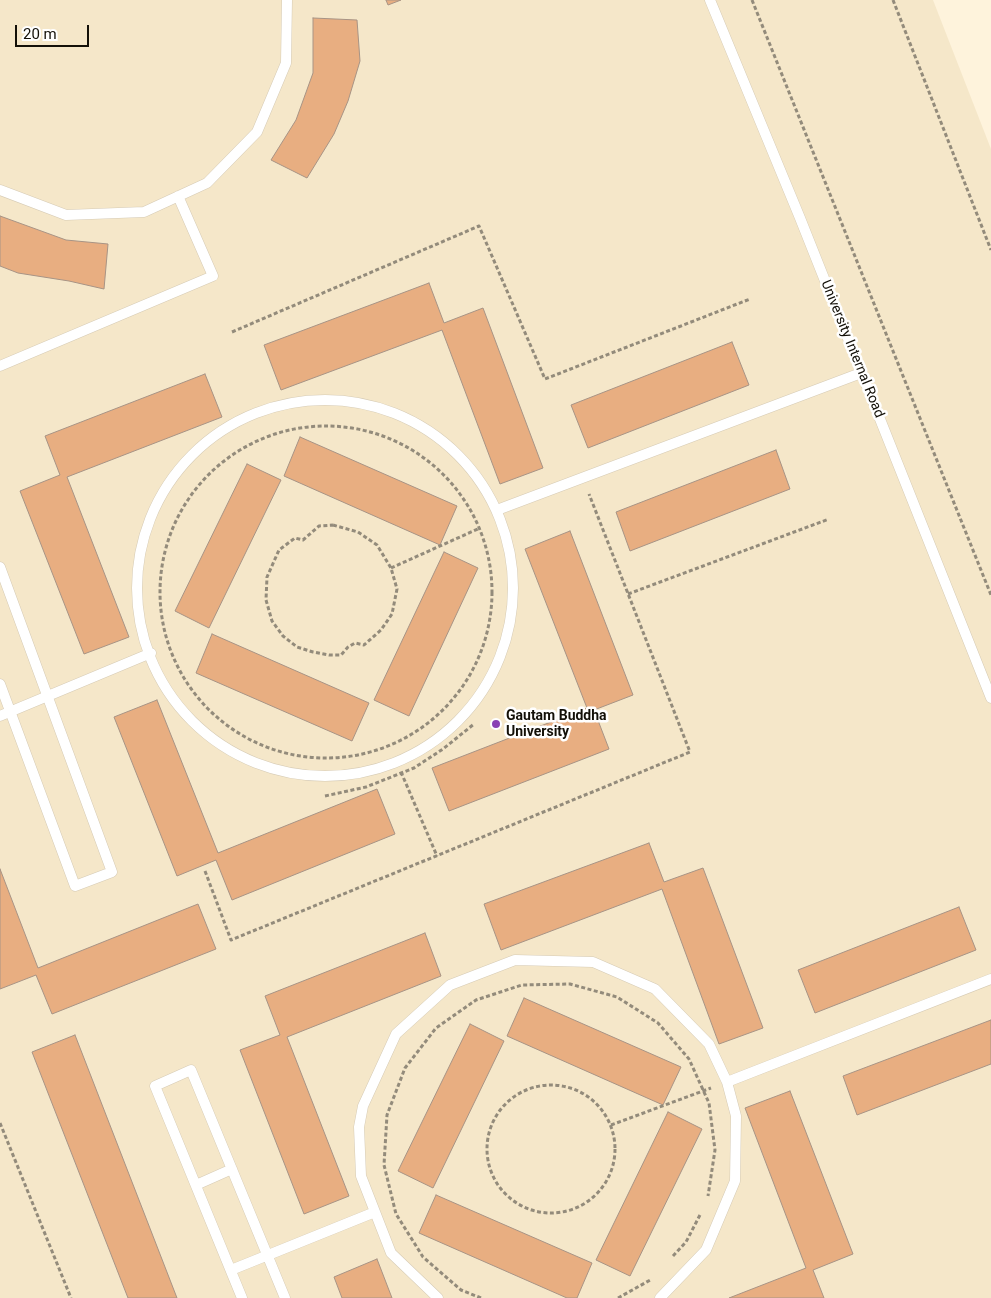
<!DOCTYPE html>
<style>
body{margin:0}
#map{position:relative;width:991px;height:1298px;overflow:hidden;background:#fef3dc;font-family:Roboto,sans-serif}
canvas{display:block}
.scale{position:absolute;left:15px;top:25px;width:74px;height:22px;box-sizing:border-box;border:2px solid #131008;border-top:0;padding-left:6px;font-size:15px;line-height:18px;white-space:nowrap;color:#131008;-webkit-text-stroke:4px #fff;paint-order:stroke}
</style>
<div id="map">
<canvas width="991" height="1298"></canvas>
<div class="scale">20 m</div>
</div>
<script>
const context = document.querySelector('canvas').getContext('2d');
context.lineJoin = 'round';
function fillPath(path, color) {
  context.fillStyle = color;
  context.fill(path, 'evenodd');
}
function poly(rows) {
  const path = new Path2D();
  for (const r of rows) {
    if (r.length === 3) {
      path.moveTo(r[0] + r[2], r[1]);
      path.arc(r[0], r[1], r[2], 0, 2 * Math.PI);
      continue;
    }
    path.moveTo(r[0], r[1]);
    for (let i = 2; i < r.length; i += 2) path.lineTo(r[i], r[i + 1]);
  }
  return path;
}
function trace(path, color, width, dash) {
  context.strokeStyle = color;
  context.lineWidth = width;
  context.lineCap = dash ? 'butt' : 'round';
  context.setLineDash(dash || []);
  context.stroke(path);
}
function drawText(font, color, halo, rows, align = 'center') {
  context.font = font + ' Roboto,sans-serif';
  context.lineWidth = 5;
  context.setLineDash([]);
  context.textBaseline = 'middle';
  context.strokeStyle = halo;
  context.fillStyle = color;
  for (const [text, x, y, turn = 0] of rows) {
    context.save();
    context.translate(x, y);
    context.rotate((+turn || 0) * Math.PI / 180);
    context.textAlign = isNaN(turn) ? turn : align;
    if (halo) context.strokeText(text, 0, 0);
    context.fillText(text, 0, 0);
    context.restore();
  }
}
const built = poly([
 [0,0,933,0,991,149,991,1298,0,1298]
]);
const building = poly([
 [386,0,401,0,388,5,386,0],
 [313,18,357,20,360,61,348,101,334,134,307,178,271,160,296,120,313,73,313,18],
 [0,216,66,240,108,244,104,289,69,281,18,273,0,266,0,216],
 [429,283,444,323,483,308,543,468,500,484,442,330,281,390,264,345,429,283],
 [732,342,749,385,588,448,571,405,732,342],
 [205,374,222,417,67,477,129,637,84,654,20,491,60,475,45,436,205,374],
 [300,437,457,506,440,545,284,476,300,437],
 [776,450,790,489,630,551,616,512,776,450],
 [247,464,281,480,209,628,175,611,247,464],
 [570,531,633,695,594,710,609,749,449,811,432,768,587,708,525,549,570,531],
 [444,552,478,568,409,716,374,700,444,552],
 [212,634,369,703,352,741,196,673,212,634],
 [157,700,218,853,377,789,395,834,232,900,216,860,177,876,114,717,157,700],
 [649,843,664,882,703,868,763,1028,719,1044,662,889,501,950,484,904,649,843],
 [0,869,38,968,198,904,216,949,52,1014,36,975,0,989,0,869],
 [959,907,976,950,815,1013,798,970,959,907],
 [425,933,441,976,287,1037,349,1196,304,1214,240,1050,280,1035,265,996,425,933],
 [524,998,681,1067,663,1105,507,1036,524,998],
 [991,1020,991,1064,857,1115,843,1076,991,1020],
 [470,1024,504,1041,433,1188,398,1171,470,1024],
 [75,1035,177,1298,128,1298,32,1052,75,1035],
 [790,1091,853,1254,813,1270,824,1298,729,1298,806,1268,745,1108,790,1091],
 [668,1112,702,1129,630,1276,596,1260,668,1112],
 [436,1195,592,1263,577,1298,567,1298,419,1233,436,1195],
 [377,1259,392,1298,342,1298,334,1277,377,1259]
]);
const path = poly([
 [752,0,991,595],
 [893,0,991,250],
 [232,332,479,226,545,379,750,299],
 [326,592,166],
 [333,525,358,532,377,545,391,568,397,589,392,614,381,630,364,645,355,643,348,647,341,655,329,655,313,652,297,647,283,636,272,621,266,600,267,577,279,550,295,538,303,540,319,526,333,525],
 [391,568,480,528],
 [628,594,829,519],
 [401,772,437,856],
 [325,796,366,787,414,768,443,749,474,724],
 [205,871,231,940,690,752,589,494],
 [551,1149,64],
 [0,1123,71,1298],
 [611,1125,711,1088],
 [673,1256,686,1242,701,1213],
 [481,1298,461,1290,423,1257,396,1214,384,1165,387,1115,405,1068,436,1028,476,1000,522,985,570,984,617,997,658,1023,689,1059,709,1103,715,1150,708,1196],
 [618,1298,652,1279]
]);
const lane = poly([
 [710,0,800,218,991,698],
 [0,190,66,215,144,212,207,183,257,132,286,63,287,0],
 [0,366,213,276,178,196],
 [325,588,188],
 [497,510,861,373],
 [0,567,112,872,75,886,0,684],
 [0,716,151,653],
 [727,1082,991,979],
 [196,1185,232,1169],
 [231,1270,375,1212],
 [242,1298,155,1086,191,1070,285,1298],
 [438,1298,391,1253,361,1176,359,1127,363,1106,396,1034,450,985,515,960,593,962,655,989,709,1044,727,1082,736,1116,735,1181,706,1250,660,1298]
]);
const markers = [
 [496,724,5,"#8a41b4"]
];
const streetNames = [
 ["University Internal Road",852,349,68]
];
const poiNames = [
 ["Gautam Buddha",506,716],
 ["University",506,732]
];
fillPath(built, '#f5e7c9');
fillPath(building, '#e8ae81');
trace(building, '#a89485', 1);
trace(lane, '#d6cbb5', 11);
trace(path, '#938b7b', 3, [4, 2.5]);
trace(lane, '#fff', 10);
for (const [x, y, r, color] of markers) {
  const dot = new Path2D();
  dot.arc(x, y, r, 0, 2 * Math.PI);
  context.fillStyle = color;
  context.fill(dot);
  trace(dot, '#fff', 2);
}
drawText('14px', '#131008', '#fff', streetNames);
drawText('bold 14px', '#131008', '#fff', poiNames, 'left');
</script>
